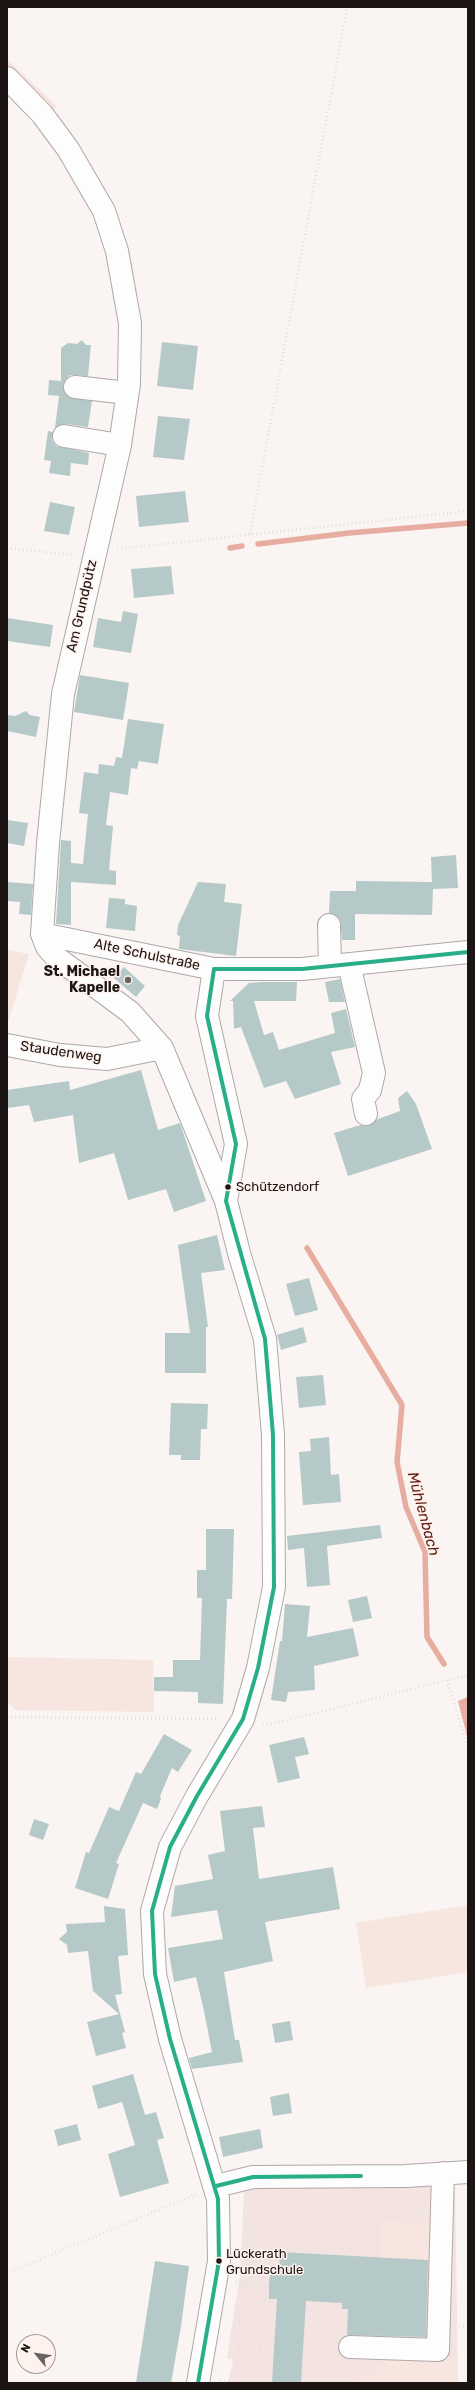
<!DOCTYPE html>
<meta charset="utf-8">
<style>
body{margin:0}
#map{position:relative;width:475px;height:2390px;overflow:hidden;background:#faf4f2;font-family:Rubik,sans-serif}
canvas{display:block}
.frame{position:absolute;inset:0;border:8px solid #1c1513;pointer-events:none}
.north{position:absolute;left:16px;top:2334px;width:40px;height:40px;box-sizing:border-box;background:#fef2ef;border:1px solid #a49a97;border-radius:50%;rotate:299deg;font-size:11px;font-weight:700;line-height:16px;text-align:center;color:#1c1513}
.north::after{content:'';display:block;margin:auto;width:14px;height:18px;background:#6a6361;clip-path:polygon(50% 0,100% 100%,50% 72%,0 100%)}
</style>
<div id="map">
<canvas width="475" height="2390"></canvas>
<div class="frame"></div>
<div class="north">N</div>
</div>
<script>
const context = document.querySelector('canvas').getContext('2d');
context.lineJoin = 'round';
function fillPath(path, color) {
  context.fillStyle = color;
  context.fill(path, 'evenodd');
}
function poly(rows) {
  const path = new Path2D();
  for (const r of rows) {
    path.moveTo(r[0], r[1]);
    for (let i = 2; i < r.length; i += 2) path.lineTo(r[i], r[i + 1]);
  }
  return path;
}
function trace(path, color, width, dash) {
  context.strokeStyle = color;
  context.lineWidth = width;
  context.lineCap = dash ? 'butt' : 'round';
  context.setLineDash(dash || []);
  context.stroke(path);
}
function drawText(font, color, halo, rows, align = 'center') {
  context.font = font + ' Rubik,sans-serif';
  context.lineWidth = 3;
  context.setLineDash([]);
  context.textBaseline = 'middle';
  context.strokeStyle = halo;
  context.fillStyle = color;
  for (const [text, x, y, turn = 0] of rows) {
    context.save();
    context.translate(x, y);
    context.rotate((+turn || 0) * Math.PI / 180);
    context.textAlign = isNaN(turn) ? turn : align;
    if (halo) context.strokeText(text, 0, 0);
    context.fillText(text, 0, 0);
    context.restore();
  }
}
const built = poly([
 [455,2180,458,2383,228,2383,233,2360,227,2358,240,2275,244,2192,271,2183]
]);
const green = poly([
 [7,59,58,107,48,110,7,71],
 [7,950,29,954,7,1026],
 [7,1657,153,1660,154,1712,16,1710,7,1702],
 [468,1905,468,1972,366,1988,356,1923],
 [382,2221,432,2223,430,2260,380,2258],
 [381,2356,457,2358,458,2383,353,2383,357,2374,371,2376,381,2364]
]);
const water = poly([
 [468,1697,468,1740,458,1701]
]);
const stream = poly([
 [258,544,349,533,468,523],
 [230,548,242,546],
 [307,1248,402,1405,397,1462,406,1507,425,1552,427,1637,444,1664]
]);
const building = poly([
 [82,340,86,345,91,345,88,376,70,375,65,380,63,386,68,397,92,401,88,427,66,424,55,428,59,396,48,395,49,380,61,381,61,348,68,343,77,344],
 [162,342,198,346,193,390,157,386],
 [158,416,190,419,184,460,153,457],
 [48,431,53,432,52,440,56,446,89,453,88,465,71,463,70,476,49,473,51,461,44,460],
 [185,491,189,522,139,527,136,496],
 [50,502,75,507,69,535,44,531],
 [171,566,174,594,134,598,131,569],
 [123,611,138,614,131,653,93,647,98,618,121,622],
 [7,618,53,625,50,647,7,641],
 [80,675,129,683,123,720,74,712],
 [26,711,30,715,40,717,36,737,7,731,7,715,15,716],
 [128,719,164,724,158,764,139,761,137,769,131,768,128,795,110,792,106,825,113,826,109,870,116,871,116,885,71,882,71,925,56,924,61,840,71,841,71,863,83,864,88,814,79,813,84,772,98,774,99,764,114,766,116,757,122,758],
 [7,820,28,823,24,846,7,843],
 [456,855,458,888,433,889,432,915,355,914,355,940,342,940,340,919,329,913,330,891,356,891,356,881,432,882,431,857],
 [7,882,33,884,31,915,19,914,20,902,7,901],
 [198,882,226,884,224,902,242,904,236,956,179,949,180,936,177,935,178,925],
 [109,898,125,899,125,904,137,906,135,931,106,928],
 [124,967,145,986,136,997,114,978],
 [340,979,345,1002,329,1002,325,982],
 [263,982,297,982,296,1001,254,1001,264,1035,273,1032,279,1050,335,1033,331,1013,346,1009,355,1047,331,1052,341,1084,295,1099,286,1081,264,1088,241,1027,234,1029,233,1001,230,1001,249,983],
 [141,1070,158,1130,180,1123,206,1201,174,1212,166,1189,128,1200,114,1153,79,1163,73,1115,34,1122,29,1105,7,1108,7,1090,69,1081,70,1090],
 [407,1091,416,1104,432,1149,348,1176,334,1133,360,1125,369,1126,378,1119,400,1111,398,1098],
 [217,1235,225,1270,201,1273,208,1327,206,1327,206,1373,165,1373,165,1333,190,1333,178,1245],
 [309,1278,318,1310,295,1316,286,1284],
 [303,1327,307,1342,281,1350,277,1335],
 [323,1375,326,1405,299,1408,296,1377],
 [171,1403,208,1404,207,1429,201,1429,200,1460,181,1460,181,1455,169,1455],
 [329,1437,331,1475,339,1474,341,1502,303,1505,299,1452,311,1451,310,1439],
 [380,1525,382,1538,327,1546,330,1585,307,1587,304,1548,288,1550,287,1536],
 [206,1529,234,1529,232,1599,227,1599,223,1704,198,1703,198,1692,154,1691,154,1677,173,1677,173,1660,200,1660,202,1598,197,1598,197,1570,206,1570],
 [367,1596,372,1618,353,1622,348,1600],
 [285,1604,310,1606,307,1637,353,1628,359,1656,314,1666,315,1690,288,1692,286,1702,271,1700,280,1641,282,1641],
 [164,1734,192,1750,178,1772,172,1768,160,1796,161,1799,157,1809,143,1803,116,1863,119,1864,108,1899,75,1888,86,1852,89,1853,109,1807,119,1811,136,1772,141,1774],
 [304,1737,309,1754,295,1757,300,1778,278,1783,269,1745],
 [262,1806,265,1827,253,1828,259,1879,333,1867,340,1909,265,1922,273,1961,224,1972,235,2040,239,2040,243,2062,192,2069,189,2058,212,2052,204,2011,196,1977,174,1982,168,1948,223,1939,217,1910,171,1917,175,1886,213,1879,208,1855,225,1851,220,1811],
 [34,1819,49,1824,43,1840,29,1835],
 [104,1906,125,1909,128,1955,118,1956,122,1994,115,1995,125,2032,122,2033,126,2048,96,2056,87,2022,119,2014,93,1991,88,1951,68,1953,67,1945,59,1939,67,1932,66,1924,105,1922],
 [290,2021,293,2040,275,2043,272,2024],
 [133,2074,145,2115,156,2112,164,2138,157,2140,169,2183,120,2197,108,2154,135,2145,122,2102,98,2109,92,2086],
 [289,2093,292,2113,273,2116,270,2097],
 [77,2124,81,2140,58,2146,54,2130],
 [260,2129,263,2148,223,2157,219,2137],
 [280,2252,428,2260,426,2337,347,2335,348,2309,342,2309,342,2303,306,2301,301,2383,272,2383,277,2299,269,2299,269,2285,270,2273,279,2273],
 [155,2261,189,2266,181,2326,171,2383,136,2383]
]);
const path = poly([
 [250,534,347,7],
 [7,548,74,555],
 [117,549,468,511],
 [447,1680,468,1747],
 [7,1717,218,1719],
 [263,1723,271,1724,468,1675],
 [7,2273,197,2194],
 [236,2283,242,2283,239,2349,260,2351,265,2285],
 [242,2283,269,2285],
 [459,2326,468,2327],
 [220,2380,237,2383]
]);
const minor = poly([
 [7,78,42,114,68,149,104,211,117,251,130,323,129,384,120,445,63,694,48,843,42,934,47,947,57,958,130,1012,162,1048,226,1201,239,1253,265,1339,273,1435,274,1587,258,1668,243,1719,197,1796,170,1847,152,1911,155,1974,170,2039,218,2199,219,2261,198,2383],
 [75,387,127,393],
 [64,436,120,445],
 [329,925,330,966],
 [42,934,214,969,302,969,468,952],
 [349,964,374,1073,370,1090,363,1099,366,1114],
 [214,969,207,1016,236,1144,226,1201],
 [7,1045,60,1055,107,1059,162,1048],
 [216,2186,253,2177,406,2176,468,2172],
 [350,2347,438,2350,443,2173]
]);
const bus1 = poly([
 [214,969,302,969,468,952],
 [216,2186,253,2177,361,2176],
 [198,2383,219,2261,218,2199,170,2039,155,1974,152,1911,170,1847,197,1796,243,1719,258,1668,274,1587,273,1435,265,1339,226,1201,236,1144,207,1016,214,969]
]);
const markers = [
 [128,980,4,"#6a6361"],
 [228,1187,3.5,"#1c1513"],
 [219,2261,3.5,"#1c1513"]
];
const busNames = [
 ["Schützendorf",236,1187],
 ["Lückerath",226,2254],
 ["Grundschule",226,2270]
];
const streetNames = [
 ["Am Grundpütz",82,606,-77],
 ["Alte Schulstraße",147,955,12],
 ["Staudenweg",61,1052,8]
];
const poiNames = [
 ["St. Michael",120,972],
 ["Kapelle",120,988]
];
const waterNames = [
 ["Mühlenbach",423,1514,75]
];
fillPath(built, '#f4e4e1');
fillPath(green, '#f7e5e0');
fillPath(water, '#e6ada0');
trace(stream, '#e6ada0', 5.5);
fillPath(building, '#b6c9c9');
trace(minor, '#aea8a6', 24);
trace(path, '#e2e0e0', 2.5, [1, 3]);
trace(minor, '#fefdfd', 22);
trace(bus1, '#28af87', 4);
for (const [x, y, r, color] of markers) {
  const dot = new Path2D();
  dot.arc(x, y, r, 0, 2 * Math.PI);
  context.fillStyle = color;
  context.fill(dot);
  trace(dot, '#fef2ef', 1.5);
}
drawText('13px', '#1c1513', '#fef2ef', busNames, 'left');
drawText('14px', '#1c1513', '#fef2ef', streetNames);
drawText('bold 14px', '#1c1513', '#fef2ef', poiNames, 'right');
drawText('italic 15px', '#60190c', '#fef2ef', waterNames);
</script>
